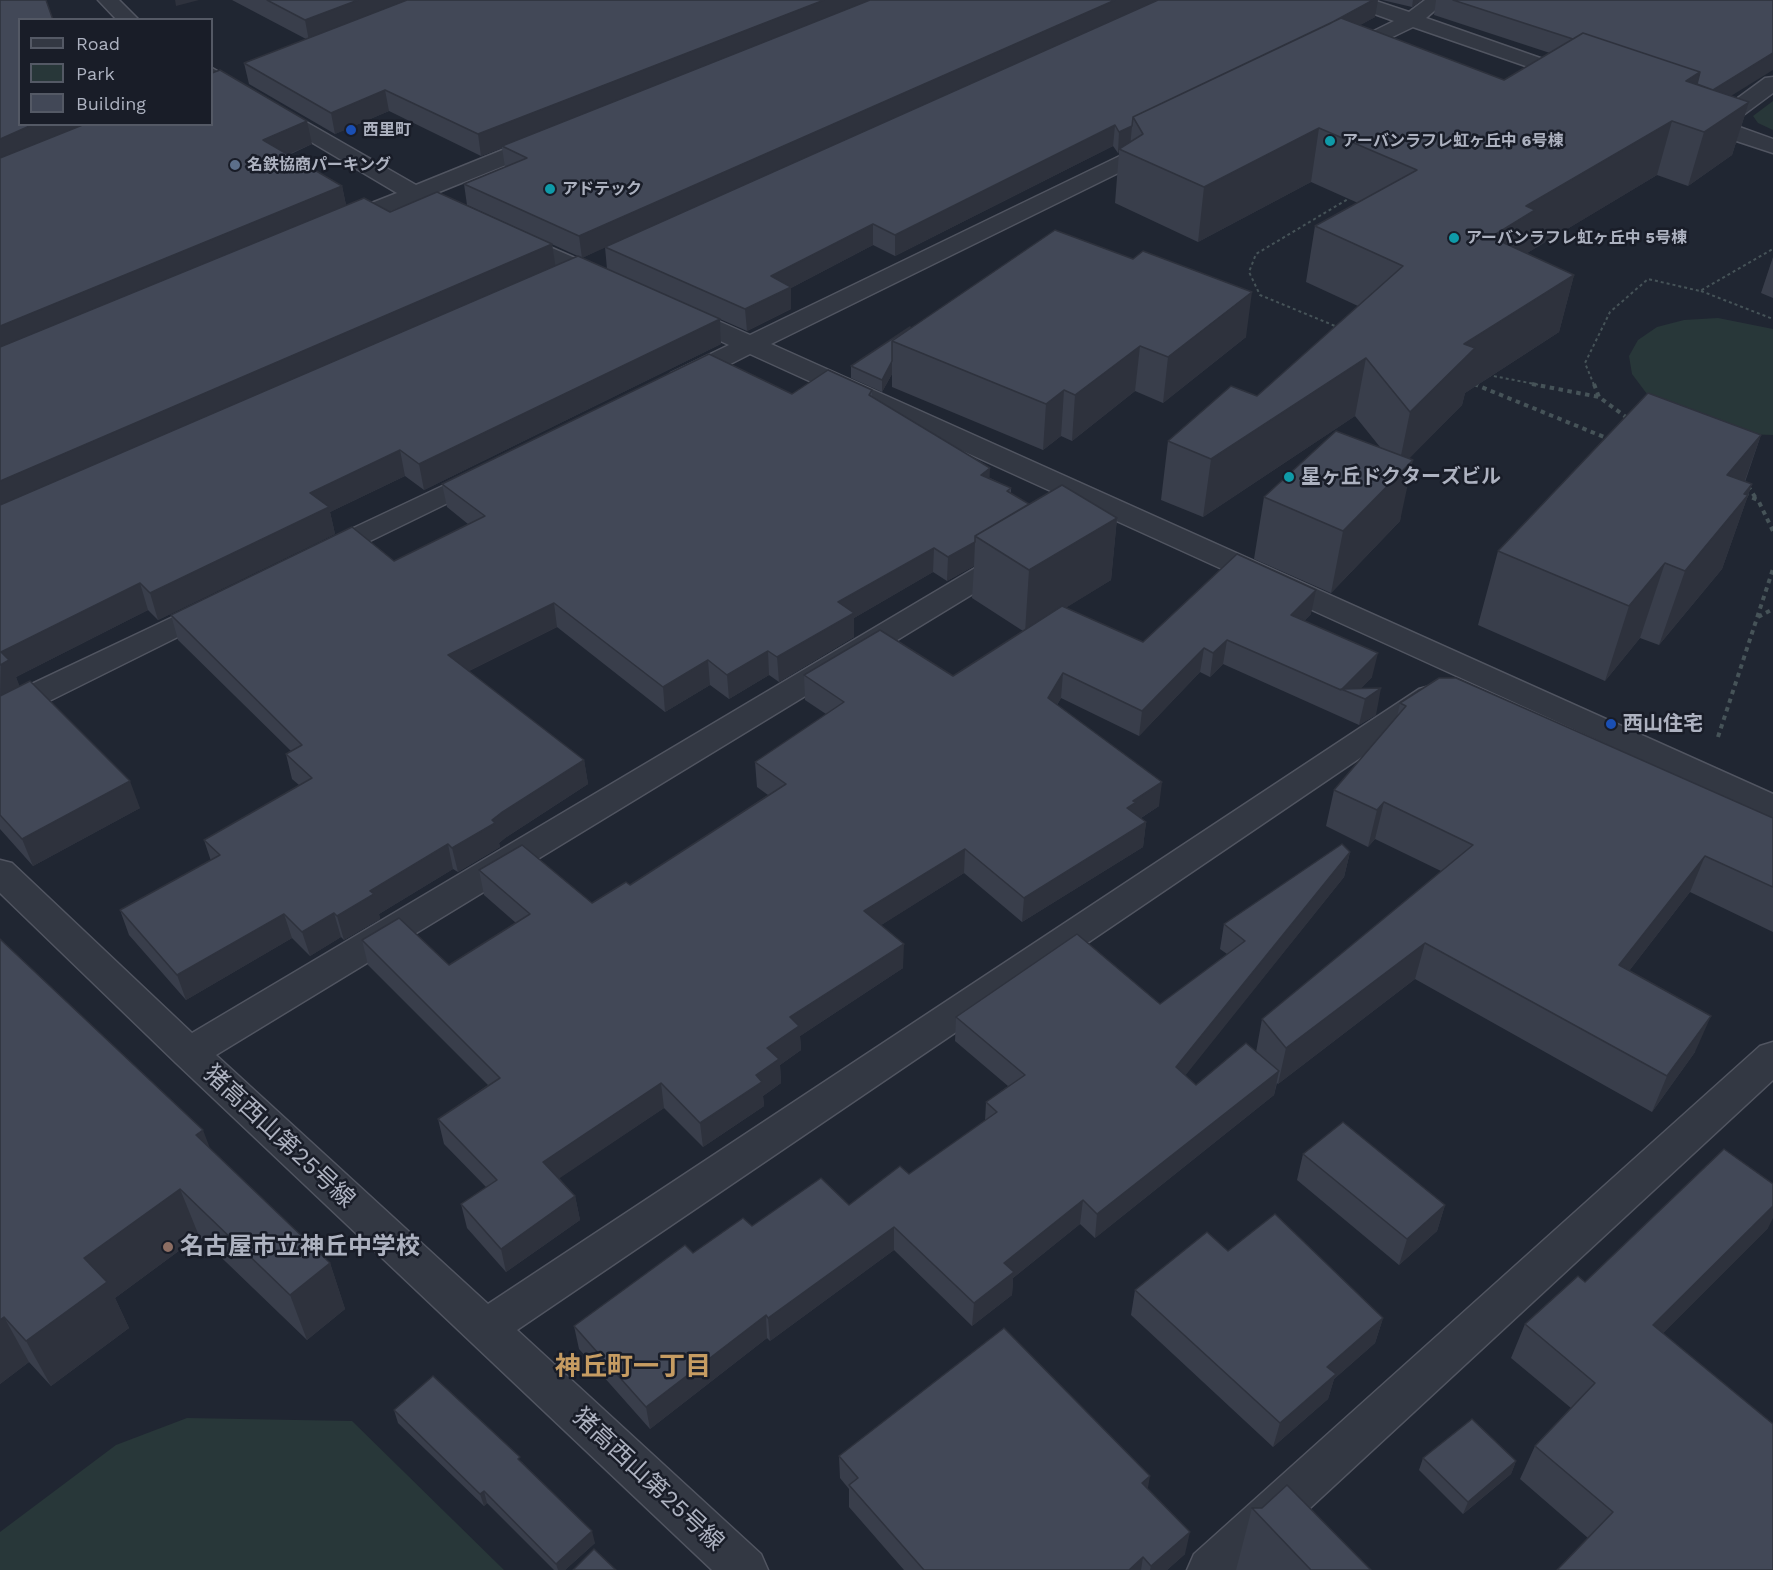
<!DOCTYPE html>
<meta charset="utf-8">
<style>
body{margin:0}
#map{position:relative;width:1773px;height:1570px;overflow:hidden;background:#202632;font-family:"Work Sans",sans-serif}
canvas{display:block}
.legend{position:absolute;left:18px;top:18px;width:195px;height:108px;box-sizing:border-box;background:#191d28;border:2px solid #545965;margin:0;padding:8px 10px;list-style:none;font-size:18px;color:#adb2c0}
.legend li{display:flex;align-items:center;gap:12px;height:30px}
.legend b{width:30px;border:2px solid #545965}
</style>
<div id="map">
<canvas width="1773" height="1570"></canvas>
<ul class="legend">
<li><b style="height:8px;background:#333843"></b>Road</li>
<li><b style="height:16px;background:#283739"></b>Park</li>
<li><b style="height:16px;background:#424857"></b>Building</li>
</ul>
</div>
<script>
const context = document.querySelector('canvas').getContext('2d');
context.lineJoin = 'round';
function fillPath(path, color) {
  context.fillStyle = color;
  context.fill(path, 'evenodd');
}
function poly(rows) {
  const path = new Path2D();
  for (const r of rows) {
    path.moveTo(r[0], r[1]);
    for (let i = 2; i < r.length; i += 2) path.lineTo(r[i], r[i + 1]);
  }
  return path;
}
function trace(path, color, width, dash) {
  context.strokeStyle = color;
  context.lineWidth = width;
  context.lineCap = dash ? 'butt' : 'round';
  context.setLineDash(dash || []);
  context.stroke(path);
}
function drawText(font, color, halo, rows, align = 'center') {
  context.font = font + ' "Work Sans","Noto Sans JP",sans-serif';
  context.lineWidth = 5;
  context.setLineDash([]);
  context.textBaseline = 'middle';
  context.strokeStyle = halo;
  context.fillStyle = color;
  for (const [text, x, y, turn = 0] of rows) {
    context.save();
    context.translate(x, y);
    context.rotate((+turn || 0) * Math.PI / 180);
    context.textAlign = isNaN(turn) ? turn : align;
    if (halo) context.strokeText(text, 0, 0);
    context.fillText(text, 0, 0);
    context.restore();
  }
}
const green = poly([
 [1773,101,1773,130,1758,123,1753,116],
 [1718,318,1773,329,1773,435,1743,434,1673,412,1647,394,1632,374,1629,356,1638,340,1657,327,1684,320],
 [187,1418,352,1421,504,1570,0,1570,0,1532,116,1445]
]);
const pathFar1 = poly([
 [1701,291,1773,319],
 [1340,328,1260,295,1249,272,1256,254,1353,196],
 [1488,375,1540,385],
 [1474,384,1477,385],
 [1594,385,1585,363,1610,312,1648,279,1700,291,1773,249]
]);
const path = poly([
 [1474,384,1609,439],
 [1532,384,1599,397,1630,420],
 [1594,384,1599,397],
 [1748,486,1757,500],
 [1744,494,1758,500,1773,531],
 [1758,617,1773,609],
 [1718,737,1773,569]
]);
const minor = poly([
 [98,0,119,0,139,20,117,20,98,0],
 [1344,0,1373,0,1409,12,1425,0,1447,0,1426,18,1583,73,1587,77,1583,81,1576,83,1569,81,1413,27,1349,58,1335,58,1332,54,1335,50,1394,21,1347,4,1344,0],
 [212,68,416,185,537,136,545,134,553,136,556,141,553,146,434,194,474,212,478,217,474,222,458,222,414,202,339,231,331,229,327,224,331,219,397,193,212,83,212,68],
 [1773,77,1773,93,1731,124,1773,139,1773,153,1706,131,1688,124,1685,119,1688,114,1696,112,1712,117,1765,78,1773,77],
 [1159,137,1167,139,1170,144,1167,149,771,344,1773,794,1773,820,750,354,689,385,680,387,671,385,667,379,671,373,729,345,671,318,667,313,671,308,680,305,689,308,750,335,1159,137],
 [513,231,614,275,617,280,614,285,605,287,596,285,505,243,501,238,505,233,513,231],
 [485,466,495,468,499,474,495,480,331,560,321,563,311,560,306,554,311,548,485,466],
 [1012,549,1022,552,1027,558,1022,564,216,1055,488,1304,1419,689,1430,686,1441,689,1446,696,1441,703,517,1330,761,1554,768,1570,712,1570,176,1063,0,893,0,860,12,863,192,1033,1002,552,1012,549],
 [213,598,224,600,228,607,224,614,11,720,0,723,0,699,213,598],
 [1773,1042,1773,1080,1243,1570,1187,1570,1194,1554,1760,1046,1773,1042]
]);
const wall = poly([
 [0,0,20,124,312,144,289,155,342,186,346,205,390,212,552,244,555,266,582,258,467,205,464,184,505,167,502,148,481,156,389,111,335,134,249,84,244,63,306,39,232,0,1157,0,1375,17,1360,25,1504,80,1550,53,1434,15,1436,0,1773,0,1731,96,1749,102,1732,155,1688,186,1657,175,1527,253,1574,275,1559,332,1465,393,1462,405,1409,458,1400,521,1331,593,1254,559,1264,497,1380,447,1355,416,1203,517,1161,500,1168,441,1257,396,1358,306,1306,282,1315,226,1358,203,1311,182,1198,242,1115,203,1119,152,1118,153,1113,146,895,256,873,245,791,288,791,309,747,331,720,319,721,344,424,490,405,476,330,512,335,534,158,620,148,610,16,677,19,686,140,808,33,866,0,829],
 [605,247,607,269,582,258],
 [1382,0,1422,0,1412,7],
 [1773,257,1773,298,1761,293],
 [910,327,910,329,1246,337,1163,403,1135,391,1072,441,1061,436,1043,450,892,387,892,374,882,392,851,378,851,366],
 [872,390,872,397,990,478,1011,488,1011,493,1029,504,1117,518,1111,580,1065,608,1143,642,1311,614,1304,621,1372,677,1361,688,1376,715,1359,725,1223,664,1210,677,1200,672,1139,736,1061,698,1057,705,1159,806,1141,818,1146,822,1143,847,1022,922,964,873,881,925,903,968,800,1036,801,1050,780,1065,781,1083,763,1096,764,1106,703,1147,664,1108,559,1178,575,1196,580,1220,506,1272,467,1228,461,1204,486,1187,444,1144,438,1119,488,1085,368,965,362,940,449,965,516,923,484,895,479,870,592,903,630,885,768,795,757,787,755,762,826,714,805,700,804,675,953,676,1023,631,972,598,974,566,947,581,933,572,854,618,854,637,779,682,769,675,729,699,710,685,665,712,557,627,469,671,584,760,588,784,505,838,499,843,500,847,458,872,453,869,379,914,380,919,344,940,341,937,310,956,292,938,186,1000,129,935,120,910,211,861,204,840,299,785,292,779,286,754,291,751,178,640,171,615,394,561,468,524,447,507,442,484,792,394],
 [1761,435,1745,482,1752,484,1722,569,1659,645,1640,638,1605,681,1478,625,1498,551],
 [1400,703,1773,818,1773,932,1690,892,1629,971,1695,1052,1652,1112,1415,979,1278,1084,1277,1083,1274,1095,1095,1238,1080,1224,1013,1278,1012,1295,972,1326,894,1250,770,1341,767,1338,650,1429,579,1349,574,1326,693,1253,752,1226,849,1205,909,1174,985,1121,986,1102,1008,1086,955,1041,956,1017,1160,1004,1227,954,1220,949,1224,924,1350,852,1344,877,1185,1075,1196,1085,1256,1052,1262,1019,1441,871,1375,839,1368,847,1326,826,1334,790,1397,717],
 [0,939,210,1149,330,1263,345,1309,307,1340,199,1236,115,1298,129,1328,51,1386,29,1362,0,1384],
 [1303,1154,1445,1205,1437,1231,1399,1265,1297,1180],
 [1768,1228,1663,1333,1773,1424,1588,1538,1520,1479,1535,1446,1571,1408,1511,1358,1525,1324,1585,1282],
 [1228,1251,1383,1318,1375,1343,1334,1379,1328,1399,1273,1447,1131,1315,1135,1290],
 [394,1410,522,1462,595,1543,565,1570,554,1570,487,1503,484,1506,398,1423],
 [839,1456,1148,1489,1185,1554,1167,1570,904,1570,849,1507,849,1489,840,1478],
 [1423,1458,1516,1461,1511,1474,1463,1514,1419,1470],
 [1252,1508,1371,1570,1236,1570]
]);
const shadedWall = poly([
 [175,0,199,0,176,6],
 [358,0,416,0,309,41,305,20],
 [824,0,877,0,502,146,502,148,481,156,478,134],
 [1115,0,1157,0,582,258,579,236],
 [1373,0,1378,0,1375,17,1311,52,1305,37],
 [1413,0,1422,0,1412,7],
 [1773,53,1773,70,1705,112,1711,91],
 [1700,72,1685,125,1686,81],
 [385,90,389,111,335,134,331,113],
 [1749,102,1732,155,1688,186,1704,132],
 [307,121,312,144,268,163,263,140],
 [1672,121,1657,175,1524,255,1491,237,1526,206],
 [34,124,97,124,0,166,0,139],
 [1115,125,1113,146,895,256,895,235],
 [1132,126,1130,147,1119,149,1119,152,1118,153,1119,132],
 [1319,128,1311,182,1198,242,1204,187],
 [342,186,347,210,0,355,0,326],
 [873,224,873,245,791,288,791,309,747,331,745,309,771,276],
 [552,244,556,269,0,512,0,481],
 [1574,275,1559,332,1465,393,1462,405,1398,470,1410,412,1464,344],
 [1252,292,1246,337,1163,403,1168,357],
 [720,319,721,344,424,490,419,464],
 [1140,346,1135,391,1072,441,1075,395],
 [1366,358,1355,416,1203,517,1211,459],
 [892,361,892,374,882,392,882,380],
 [1064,390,1061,436,1043,450,1046,404],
 [1761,435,1735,508,1727,475],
 [400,450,405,476,330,512,335,534,158,620,150,593,310,493],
 [1413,460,1400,521,1331,593,1343,531],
 [990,468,989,492,981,475],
 [1752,484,1722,569,1659,645,1685,571],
 [1117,518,1111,580,1025,633,1029,570],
 [975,542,974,566,947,581,948,557],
 [934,548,933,572,854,618,854,637,779,682,777,657,838,602],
 [1665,563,1640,638,1605,681,1629,606],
 [140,583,148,610,16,677,20,687,0,698,1,652],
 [1316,590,1311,614,1287,639,1291,615],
 [554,603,557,627,453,679,448,655],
 [1227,640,1223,664,1210,677,1213,653],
 [1204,648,1200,672,1139,736,1142,711],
 [768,651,769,675,729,699,727,675],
 [1378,653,1372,677,1355,695,1342,689],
 [708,660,710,685,665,712,663,687],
 [1063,673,1061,698,1046,723,1048,698],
 [1381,688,1376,715,1359,725,1365,699],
 [584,760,588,784,505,838,499,843,500,847,458,872,452,848,501,813],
 [130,781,140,808,33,866,22,839],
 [1162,782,1159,806,1133,823,1127,808,1133,801],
 [1384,802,1375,839,1368,847,1377,810],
 [1146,822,1143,847,1022,922,1024,898],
 [448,844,453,869,379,914,380,919,344,940,337,916,370,891],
 [965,849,964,873,864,936,864,911],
 [1350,852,1344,877,1173,1091,1176,1067],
 [1705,856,1690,892,1605,1002,1619,965],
 [334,913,341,937,310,956,302,932],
 [284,914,292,938,186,1000,177,975],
 [1425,943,1415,979,1278,1084,1286,1048],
 [904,944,903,968,800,1036,801,1050,780,1065,781,1083,763,1096,764,1106,703,1147,700,1123,756,1075,767,1048,790,1017],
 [1711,1016,1695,1052,1652,1112,1667,1076],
 [1279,1071,1274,1095,1095,1238,1097,1214],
 [661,1083,664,1108,548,1186,543,1162],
 [203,1130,221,1177,196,1135],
 [180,1189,199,1236,115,1298,129,1328,51,1386,26,1341,84,1258],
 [575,1196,580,1220,506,1272,501,1249],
 [1083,1200,1080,1224,1013,1278,1012,1295,972,1326,974,1303,1004,1263],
 [1445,1205,1437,1231,1399,1265,1407,1239],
 [1773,1206,1773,1218,1768,1228,1637,1359,1653,1325],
 [894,1227,894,1250,770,1341,768,1318],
 [330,1263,345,1309,307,1340,290,1295],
 [766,1315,767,1338,650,1429,646,1407],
 [4,1317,29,1362,0,1384,0,1320],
 [1383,1318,1375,1343,1334,1379,1328,1399,1273,1447,1280,1423,1327,1367],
 [1516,1461,1511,1474,1463,1514,1468,1502],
 [1150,1476,1146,1499,1142,1483],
 [484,1491,487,1503,484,1506,480,1494],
 [592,1531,595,1543,565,1570,558,1570,556,1564],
 [1190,1532,1185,1554,1167,1570,1150,1570,1151,1566],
 [1143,1557,1141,1570,1129,1570]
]);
const building = poly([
 [0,0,46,0,53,20,20,20,20,124,34,124,0,139,0,0],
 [267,0,358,0,305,20,267,0],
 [407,0,824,0,478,134,385,90,331,113,244,63,407,0],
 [870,0,1115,0,579,236,464,184,527,158,502,146,870,0],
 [1158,0,1373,0,1329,24,1133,117,1132,126,1119,132,1115,125,895,235,873,224,771,276,791,287,745,309,605,247,1158,0],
 [1453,0,1773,0,1773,53,1713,90,1697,84,1700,72,1583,33,1573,39,1453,0],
 [1341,18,1504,80,1583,33,1700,72,1686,81,1749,102,1704,132,1672,121,1526,206,1535,210,1491,237,1574,275,1464,344,1475,348,1410,412,1366,358,1211,459,1168,441,1231,386,1257,396,1403,266,1315,226,1417,170,1319,128,1204,187,1119,149,1143,134,1133,117,1341,18],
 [220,70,307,121,263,140,342,186,0,326,0,158,85,124,212,124,212,73,220,70],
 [437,192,552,244,0,481,0,347,364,198,390,212,437,192],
 [1055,230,1133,259,1143,251,1252,292,1168,357,1140,346,1075,395,1064,390,1046,404,892,341,1055,230],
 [578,256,720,319,419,464,400,450,310,493,329,507,150,593,140,583,1,652,9,660,0,665,0,505,578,256],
 [910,327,908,330,892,341,892,361,882,380,851,366,910,327],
 [709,354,792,394,828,370,872,390,869,395,990,468,981,475,1011,488,1007,491,1029,504,975,536,975,542,948,557,934,548,838,602,854,613,777,657,768,651,727,675,708,660,663,687,554,603,448,655,584,760,501,813,492,820,495,823,452,848,448,844,370,891,374,894,337,916,334,913,302,932,284,914,177,975,120,910,220,855,204,840,312,778,286,754,302,745,171,615,352,527,394,561,485,516,442,484,709,354],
 [1648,393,1761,435,1727,475,1752,484,1744,494,1748,495,1685,571,1665,563,1629,606,1498,551,1648,393],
 [1336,431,1413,460,1343,531,1264,497,1336,431],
 [1062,485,1117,518,1029,570,975,536,1062,485],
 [1237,554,1316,590,1291,615,1378,653,1342,689,1341,689,1341,690,1227,640,1213,653,1204,648,1142,711,1063,673,1048,698,1162,782,1133,801,1136,802,1127,808,1146,822,1024,898,965,849,864,911,904,944,790,1017,799,1026,767,1048,779,1059,756,1075,762,1082,700,1123,661,1083,543,1162,575,1196,501,1249,461,1204,497,1180,438,1119,500,1078,362,940,399,918,449,965,530,914,479,870,522,845,592,903,626,882,630,885,786,784,755,762,844,702,804,675,880,630,953,676,1062,606,1143,642,1237,554],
 [1439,678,1456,678,1773,818,1773,887,1705,856,1619,965,1711,1016,1667,1076,1425,943,1286,1048,1262,1019,1473,845,1384,802,1377,810,1334,790,1406,706,1400,703,1439,678],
 [30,681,130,781,22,839,0,815,0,696,30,681],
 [1381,688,1365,699,1341,689,1381,688],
 [1342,844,1350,852,1176,1067,1196,1085,1246,1043,1279,1071,1097,1214,1083,1200,1004,1263,1014,1272,974,1303,894,1227,768,1318,766,1315,646,1407,574,1326,685,1245,693,1253,743,1218,752,1226,821,1178,849,1205,900,1166,909,1174,997,1112,986,1102,1025,1075,956,1017,1077,934,1160,1004,1245,941,1224,924,1342,844],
 [0,939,203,1130,196,1135,330,1263,290,1295,180,1189,84,1258,107,1282,26,1341,4,1317,0,1320,0,939],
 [1343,1122,1445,1205,1407,1239,1303,1154,1343,1122],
 [1724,1149,1773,1184,1773,1206,1653,1325,1773,1424,1773,1570,1557,1570,1613,1512,1535,1446,1595,1383,1525,1324,1578,1276,1585,1282,1724,1149],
 [1275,1214,1383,1318,1327,1367,1336,1374,1280,1423,1135,1290,1207,1232,1228,1251,1275,1214],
 [1004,1328,1150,1476,1142,1483,1190,1532,1151,1566,1143,1557,1129,1570,924,1570,849,1485,858,1478,839,1456,1004,1328],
 [433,1376,520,1457,518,1459,592,1531,556,1564,484,1491,480,1494,394,1410,433,1376],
 [1472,1419,1516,1461,1468,1502,1423,1458,1472,1419],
 [1287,1485,1371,1570,1311,1570,1252,1508,1262,1508,1287,1485],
 [594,1549,616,1570,573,1570,594,1549]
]);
const markers = [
 [351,130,6,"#1a4fb4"],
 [1330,141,6,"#0f9aa8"],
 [235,165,6,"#5c6f8a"],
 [550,189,6,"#0f9aa8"],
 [1454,238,6,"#0f9aa8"],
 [1289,477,6,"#0f9aa8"],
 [1611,724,6,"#1a4fb4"],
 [168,1247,6,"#8d6e63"]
];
const farPoinames = [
 ["西里町",363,130],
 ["アーバンラフレ虹ヶ丘中 6号棟",1342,141],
 ["名鉄協商パーキング",247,165],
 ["アドテック",562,189],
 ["アーバンラフレ虹ヶ丘中 5号棟",1466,238]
];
const poiNames = [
 ["星ヶ丘ドクターズビル",1301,477],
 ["西山住宅",1623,724]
];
const nearStreetnames = [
 ["猪高西山第25号線",279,1137,43],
 ["猪高西山第25号線",648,1480,43]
];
const nearPoinames = [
 ["名古屋市立神丘中学校",180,1247]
];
const nearNeighbourhoodnames = [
 ["神丘町一丁目",633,1367]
];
fillPath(green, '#283739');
trace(minor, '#515561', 3);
trace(pathFar1, '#465358', 2, [3, 3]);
trace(path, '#465358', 4, [4.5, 4.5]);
fillPath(minor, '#333843');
fillPath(wall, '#393e4b');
fillPath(shadedWall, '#2e323d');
fillPath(building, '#424857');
trace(building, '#2e323d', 1.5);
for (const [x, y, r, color] of markers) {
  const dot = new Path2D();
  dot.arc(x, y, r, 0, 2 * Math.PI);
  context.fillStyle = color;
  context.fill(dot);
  trace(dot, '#191d28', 2);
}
drawText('bold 16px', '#adb2c0', '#191d28', farPoinames, 'left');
drawText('bold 20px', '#adb2c0', '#191d28', poiNames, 'left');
drawText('24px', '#adb2c0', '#191d28', nearStreetnames);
drawText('bold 24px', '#adb2c0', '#191d28', nearPoinames, 'left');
drawText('bold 26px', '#c69c62', '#191d28', nearNeighbourhoodnames);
</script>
